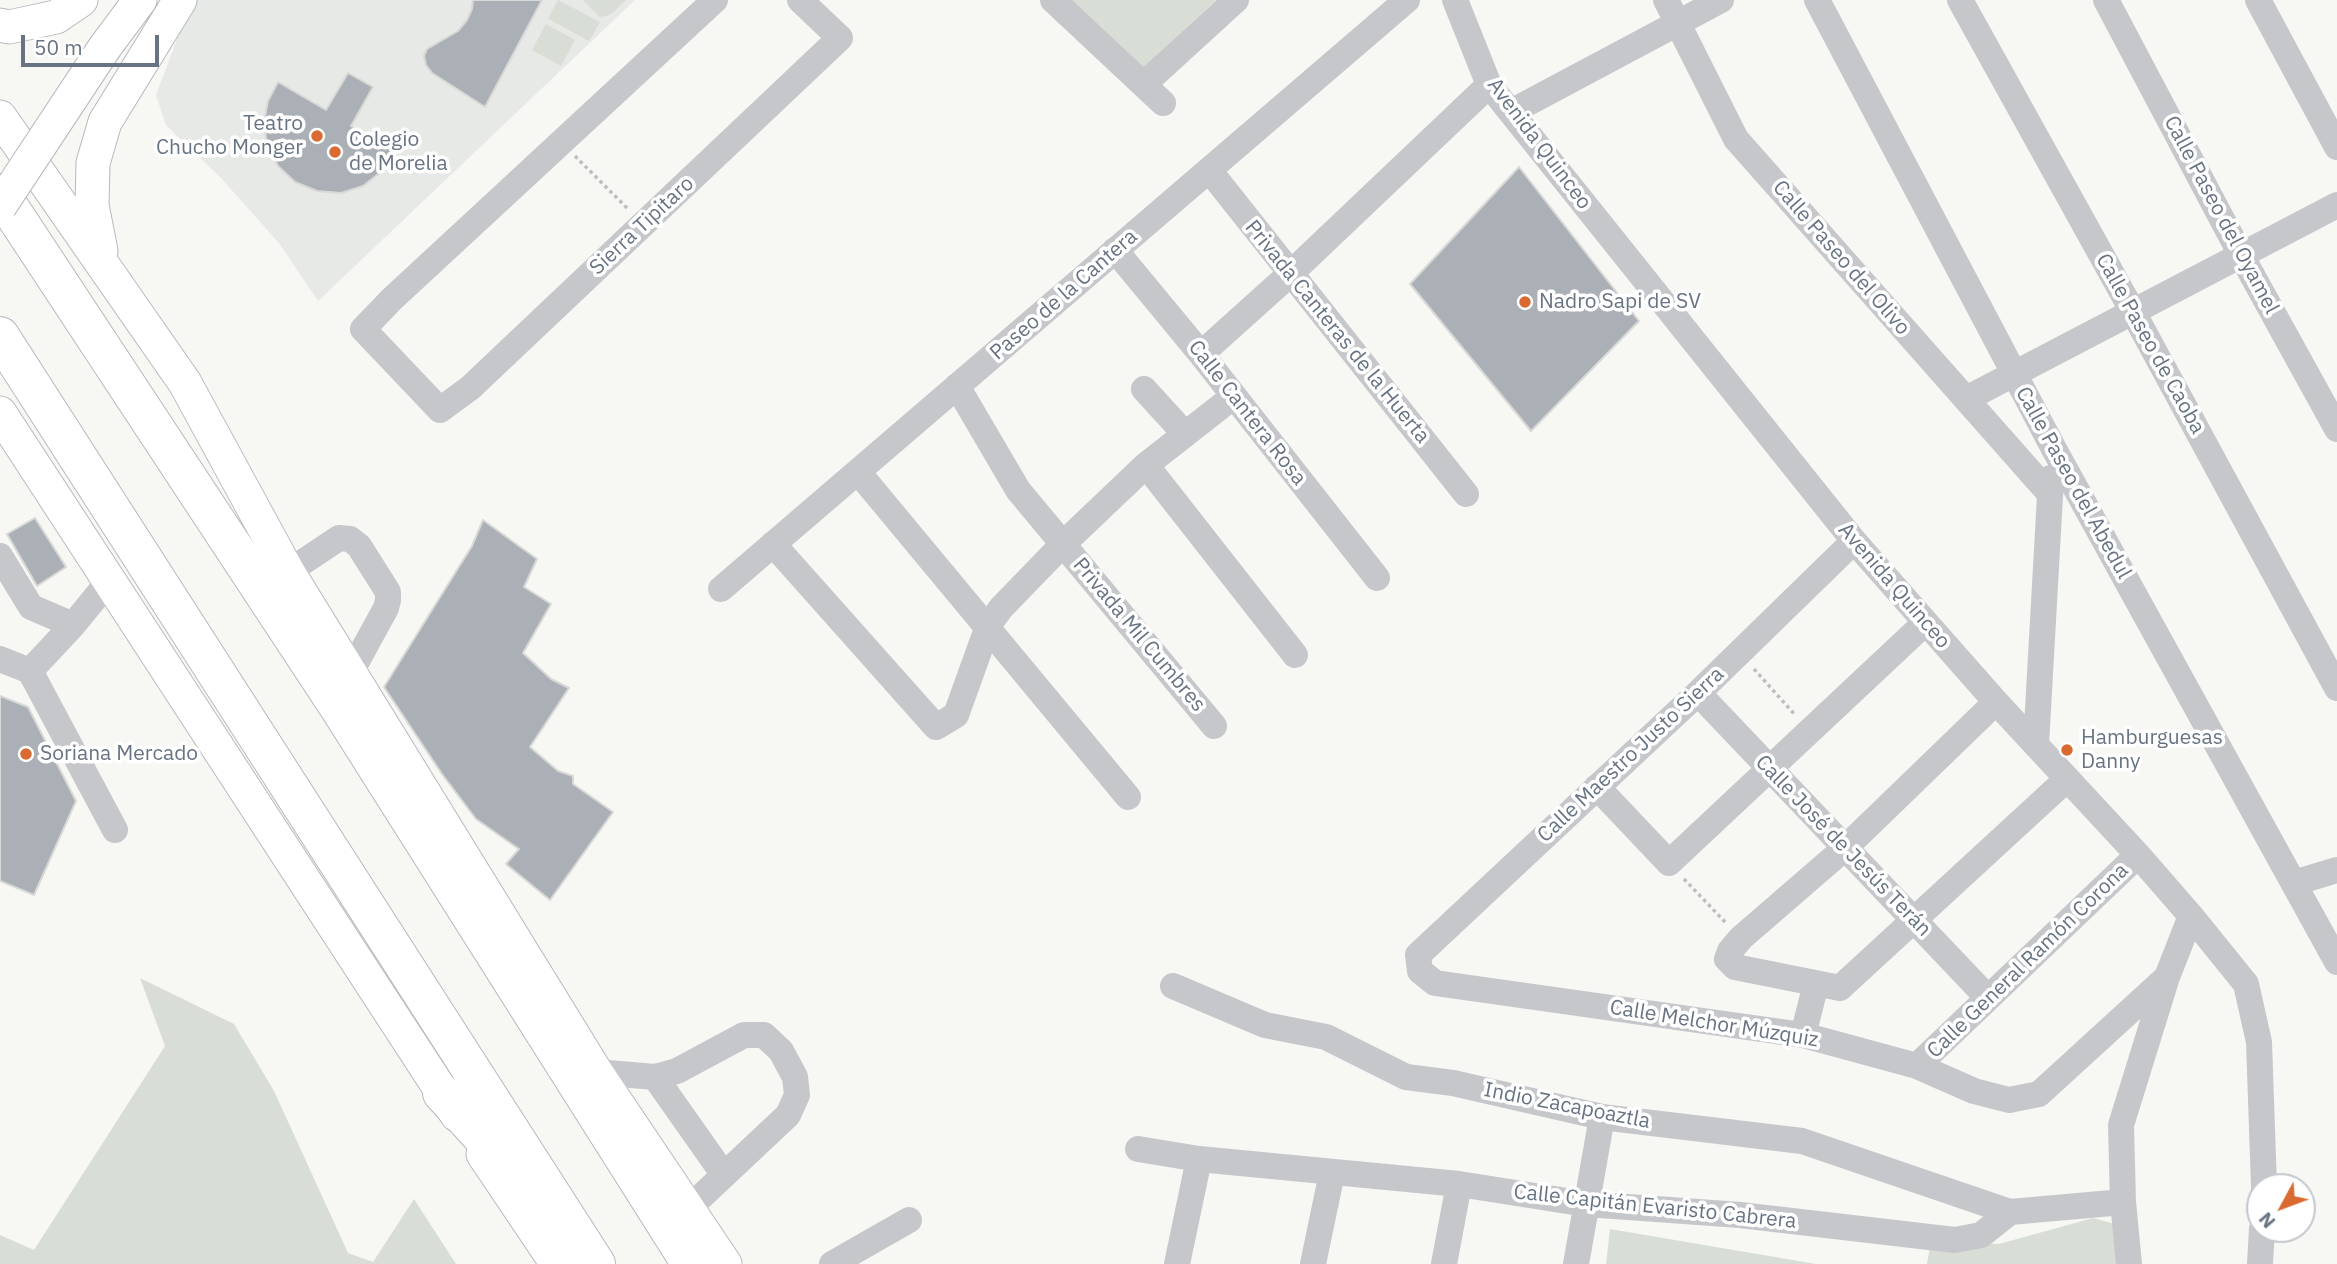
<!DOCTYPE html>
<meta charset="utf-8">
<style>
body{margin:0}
#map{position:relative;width:2337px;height:1264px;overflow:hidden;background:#f7f7f4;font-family:"IBM Plex Sans",sans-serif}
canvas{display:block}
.north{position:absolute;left:2246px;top:1173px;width:70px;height:70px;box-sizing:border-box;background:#fff;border:2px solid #c3c7cd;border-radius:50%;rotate:229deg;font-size:19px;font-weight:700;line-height:28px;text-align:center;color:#687483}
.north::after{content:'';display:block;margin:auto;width:24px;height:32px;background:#d96b32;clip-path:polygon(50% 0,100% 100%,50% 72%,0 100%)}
.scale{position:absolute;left:21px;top:35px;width:138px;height:32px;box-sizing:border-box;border:4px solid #687483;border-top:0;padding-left:9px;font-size:21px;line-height:24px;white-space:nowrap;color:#687483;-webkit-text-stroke:5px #fff;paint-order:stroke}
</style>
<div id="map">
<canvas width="2337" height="1264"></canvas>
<div class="north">N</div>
<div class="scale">50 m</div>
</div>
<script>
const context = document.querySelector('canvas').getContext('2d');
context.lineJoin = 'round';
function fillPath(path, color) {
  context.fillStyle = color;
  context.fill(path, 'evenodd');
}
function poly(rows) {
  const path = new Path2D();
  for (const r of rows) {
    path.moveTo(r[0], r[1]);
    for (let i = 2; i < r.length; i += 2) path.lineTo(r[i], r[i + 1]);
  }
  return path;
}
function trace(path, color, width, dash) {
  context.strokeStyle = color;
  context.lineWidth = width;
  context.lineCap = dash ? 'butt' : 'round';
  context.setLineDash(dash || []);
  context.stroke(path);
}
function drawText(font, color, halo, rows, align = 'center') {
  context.font = font + ' "IBM Plex Sans",sans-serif';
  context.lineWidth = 7;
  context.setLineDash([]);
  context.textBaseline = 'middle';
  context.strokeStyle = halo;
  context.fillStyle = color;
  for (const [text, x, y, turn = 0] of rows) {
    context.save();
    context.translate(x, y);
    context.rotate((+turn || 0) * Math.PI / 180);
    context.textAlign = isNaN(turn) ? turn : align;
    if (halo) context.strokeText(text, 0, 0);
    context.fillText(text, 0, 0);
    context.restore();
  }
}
const built = poly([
 [196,0,635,0,318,301,279,243,221,178,166,125,156,95,187,13]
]);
const green = poly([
 [558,0,600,22,589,41,548,19],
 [583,0,626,0,610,15,600,17],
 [1071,0,1216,0,1142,69],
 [546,24,575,40,561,66,532,50],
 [140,978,234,1024,274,1091,348,1253,373,1262,414,1199,456,1264,0,1264,0,1235,34,1250,165,1046],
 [2093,1218,2115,1224,2116,1264,1927,1264,1931,1241,1999,1244],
 [1610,1229,1816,1264,1606,1264]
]);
const building = poly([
 [473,0,542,0,485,107,432,73,426,65,424,56,427,49,458,31,467,20,472,9,473,0],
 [348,73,373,87,351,126,395,151,382,171,363,186,341,193,317,191,295,182,278,166,267,145,264,122,268,101,278,82,326,110,348,73],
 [1519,167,1639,321,1531,431,1410,284,1519,167],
 [35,518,66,567,37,586,7,534,35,518],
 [483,520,537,559,524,587,551,604,523,653,551,679,569,688,530,747,558,771,573,776,573,784,613,812,550,900,506,864,519,849,476,819,442,774,384,687,472,546,483,520],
 [0,696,28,707,76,801,34,895,0,881,0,696]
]);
const path = poly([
 [575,156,629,210],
 [1754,669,1796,716],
 [1684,879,1727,924]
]);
const minor = poly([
 [715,0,392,299,363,329,440,410,470,388,840,38,800,0],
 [1053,0,1163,103],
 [1455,0,1489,85,1854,541,1996,702,2138,855,2191,916,2246,984,2259,1042,2264,1187],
 [1666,0,1736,139,2049,493],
 [1817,0,2054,449,2337,962],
 [1960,0,2133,312,2337,688],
 [2106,0,2241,255,2337,429],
 [2258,0,2337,147],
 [1144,84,1236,0],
 [1511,112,1721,0],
 [1209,170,1466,494],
 [1115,250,1201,354,1377,578],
 [1201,354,1290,274,1489,85],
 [957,386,1018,490,1214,726],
 [1144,389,1185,434],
 [1966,399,2337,205],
 [1146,465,1295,655],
 [858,472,1128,797],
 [1854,541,1698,693,1418,955,1420,971,1435,983,1803,1035,1917,1066,1974,1091,2009,1100,2039,1094,2167,977],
 [773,544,936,727,956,715,988,626,1001,608,1063,544,1146,465,1234,396],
 [0,556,31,607,73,625],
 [288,572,339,538,350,539,359,546,388,592,388,600,386,608,351,672],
 [721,589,1407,0],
 [0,659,30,671,115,830],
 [30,671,73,625,109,581],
 [1698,693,1988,998],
 [1996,702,1845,848,1741,938,1730,951,1727,959,1735,967,1840,988,2067,779],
 [2036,745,2051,478],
 [1597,787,1669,863,1925,623],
 [2294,883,2337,870],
 [1173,986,1265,1025,1326,1037,1406,1077,1453,1083,1602,1117,1802,1141,2010,1212],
 [1803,1035,1816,984],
 [1917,1066,2138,855],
 [596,1072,655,1077,677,1071,744,1035,764,1035,781,1051,795,1077,797,1095,788,1115,688,1209],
 [655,1077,724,1175],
 [1138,1149,1199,1159,1459,1184,1586,1204,1740,1215,1955,1240,1981,1235,2010,1212,2123,1202],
 [832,1264,909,1220],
 [1177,1264,1199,1159],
 [1313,1264,1332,1173],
 [1444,1264,1459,1184],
 [1576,1264,1602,1117],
 [2129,1264,2123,1202,2121,1125,2167,977,2191,916],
 [2260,1264,2262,1229]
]);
const major = poly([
 [0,25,9,27,56,17,81,0],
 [105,47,140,0],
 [0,117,185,383,288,572,596,1072,725,1264],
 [101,251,92,205,93,163,105,122,180,0],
 [0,413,457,1115],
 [483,1154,557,1264]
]);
const highway = poly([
 [0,193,340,709,691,1264],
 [0,336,596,1264],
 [442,1093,516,1174]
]);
const majorBridge = poly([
 [0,206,105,47]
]);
const markers = [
 [317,136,7,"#d96b32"],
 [335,152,7,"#d96b32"],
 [1525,302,7,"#d96b32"],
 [2067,750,7,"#d96b32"],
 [26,754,7,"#d96b32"]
];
const poiNames = [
 ["Teatro",303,124,"right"],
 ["Chucho Monger",303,148,"right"],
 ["Colegio",349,140],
 ["de Morelia",349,164],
 ["Nadro Sapi de SV",1539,302],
 ["Hamburguesas",2081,738],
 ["Danny",2081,762],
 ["Soriana Mercado",40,754]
];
const streetNames = [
 ["Avenida Quinceo",1539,144,53],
 ["Calle Paseo del Oyamel",2221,215,62],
 ["Sierra Tipitaro",642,226,-43],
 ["Calle Paseo del Olivo",1841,258,49],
 ["Paseo de la Cantera",1064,295,-41],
 ["Privada Canteras de la Huerta",1337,332,51],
 ["Calle Paseo de Caoba",2150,344,61],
 ["Calle Cantera Rosa",1247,413,52],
 ["Calle Paseo del Abedul",2073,483,61],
 ["Avenida Quinceo",1894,586,49],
 ["Privada Mil Cumbres",1139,635,50],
 ["Calle Maestro Justo Sierra",1631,755,-43],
 ["Calle José de Jesús Terán",1843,846,46],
 ["Calle General Ramón Corona",2028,961,-44],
 ["Calle Melchor Múzquiz",1714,1024,9],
 ["Indio Zacapoaztla",1567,1106,11],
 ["Calle Capitán Evaristo Cabrera",1655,1207,6]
];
fillPath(built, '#e7e9e7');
fillPath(green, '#d8ded5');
fillPath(building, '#aab0b6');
trace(building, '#d8d8d6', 2);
trace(major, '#b6b9bd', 35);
trace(highway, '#b5b8bb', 40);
trace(path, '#bcbec0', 3.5, [3.5, 3.5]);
trace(minor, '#c5c7cb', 26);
trace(major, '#fff', 33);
trace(highway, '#fff', 38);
trace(majorBridge, '#b6b9bd', 35, []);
trace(majorBridge, '#fff', 33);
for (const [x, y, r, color] of markers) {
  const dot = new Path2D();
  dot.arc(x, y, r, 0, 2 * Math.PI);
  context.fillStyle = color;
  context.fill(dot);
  trace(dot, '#fff', 2.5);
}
drawText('21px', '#687483', '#fff', poiNames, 'left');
drawText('21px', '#687483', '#fff', streetNames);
</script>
